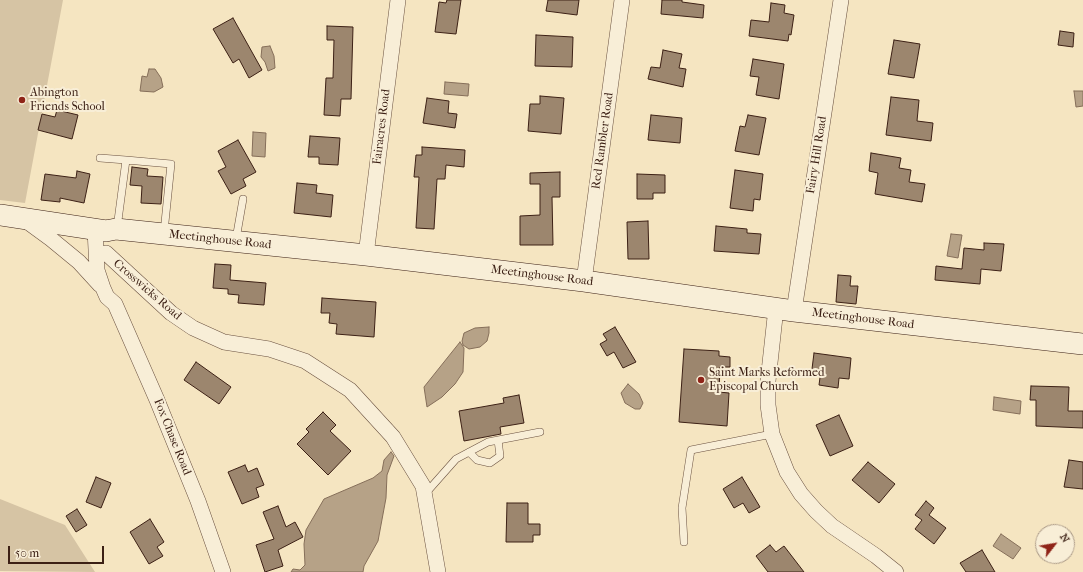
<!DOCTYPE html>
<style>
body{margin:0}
#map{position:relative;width:1083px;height:572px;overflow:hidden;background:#f5e5c1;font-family:"IM FELL French Canon",serif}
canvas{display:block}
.north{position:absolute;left:1035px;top:524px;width:40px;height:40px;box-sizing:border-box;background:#f8eed7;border:1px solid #ad9c89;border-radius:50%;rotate:59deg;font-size:11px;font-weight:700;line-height:16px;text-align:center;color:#3c2015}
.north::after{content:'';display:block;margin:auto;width:14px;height:18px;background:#8f2418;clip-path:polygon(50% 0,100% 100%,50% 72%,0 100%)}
.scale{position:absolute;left:8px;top:546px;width:96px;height:18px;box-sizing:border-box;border:2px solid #3c2015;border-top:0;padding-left:5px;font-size:12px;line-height:14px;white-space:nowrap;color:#3c2015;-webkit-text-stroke:3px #f8eed7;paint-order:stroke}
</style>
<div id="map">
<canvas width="1083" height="572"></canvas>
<div class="north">N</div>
<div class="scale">50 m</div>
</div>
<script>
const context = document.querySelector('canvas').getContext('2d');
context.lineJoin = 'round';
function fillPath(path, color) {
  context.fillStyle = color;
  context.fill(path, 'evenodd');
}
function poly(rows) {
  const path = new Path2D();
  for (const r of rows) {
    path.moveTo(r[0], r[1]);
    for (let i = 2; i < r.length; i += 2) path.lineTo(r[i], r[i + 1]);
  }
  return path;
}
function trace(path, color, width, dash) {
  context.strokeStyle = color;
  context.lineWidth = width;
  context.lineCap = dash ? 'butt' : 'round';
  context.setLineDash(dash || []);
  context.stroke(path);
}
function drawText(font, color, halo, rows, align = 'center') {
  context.font = font + ' "IM FELL French Canon",serif';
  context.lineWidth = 4;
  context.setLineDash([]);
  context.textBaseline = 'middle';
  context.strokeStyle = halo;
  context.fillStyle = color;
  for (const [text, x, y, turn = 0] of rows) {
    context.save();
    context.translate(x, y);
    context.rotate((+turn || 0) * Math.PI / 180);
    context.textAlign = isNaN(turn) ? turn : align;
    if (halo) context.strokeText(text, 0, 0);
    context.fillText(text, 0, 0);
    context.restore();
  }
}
const green = poly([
 [0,0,63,0,25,203,0,200],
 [0,499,65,525,95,572,0,571]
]);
const water = poly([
 [270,46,274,56,275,68,268,71,265,62,261,57,262,47,270,46],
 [149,69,155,69,161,78,163,87,154,92,140,91,142,76,147,77,149,69],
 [445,82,469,84,468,96,444,94,445,82],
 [1074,91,1083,91,1083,106,1076,107,1074,91],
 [253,132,266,133,265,157,252,156,253,132],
 [951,234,962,235,958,258,947,256,951,234],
 [489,327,489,333,487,341,480,347,469,349,463,345,462,341,464,333,475,328,489,327],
 [460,342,464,348,463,372,455,384,442,397,427,407,424,387,460,342],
 [628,384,639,394,643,403,640,409,635,409,625,403,621,393,628,384],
 [994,397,1021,401,1020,414,993,410,994,397],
 [391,452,394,456,387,475,386,498,378,541,364,566,363,572,291,572,293,569,300,570,305,565,304,544,306,530,324,499,373,478,382,471,384,460,391,452],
 [1001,534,1021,548,1013,559,993,546,1001,534]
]);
const building = poly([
 [447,0,461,0,456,34,435,32,439,2,446,3,447,0],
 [548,0,579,0,577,15,546,11,548,0],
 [662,0,682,0,682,2,704,5,703,18,661,14,662,0],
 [771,3,785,5,784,13,794,15,791,35,789,34,788,41,749,36,751,20,769,22,771,3],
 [233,18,262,70,249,78,239,59,233,63,213,29,233,18],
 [327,26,353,27,351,99,341,99,340,116,324,115,326,78,333,78,334,40,327,40,327,26],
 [1060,31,1074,33,1073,47,1058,45,1060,31],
 [536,35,573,37,572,67,535,66,536,35],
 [894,40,920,44,914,78,888,74,894,40],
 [663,50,682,54,679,68,686,69,683,87,648,79,651,67,660,68,663,50],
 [753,59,784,64,779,99,756,95,759,77,750,76,753,59],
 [540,96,564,98,561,134,528,131,530,104,540,104,540,96],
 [891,97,919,100,917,121,933,123,931,141,886,135,891,97],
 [427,98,449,101,448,113,457,114,455,128,423,123,427,98],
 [57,110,78,115,72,139,38,130,42,114,55,117,57,110],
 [651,115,682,118,680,143,648,140,651,115],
 [748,115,766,118,759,155,735,151,740,126,745,127,748,115],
 [310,136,340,138,338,165,319,164,319,157,308,157,310,136],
 [238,140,256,172,243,179,246,186,231,194,218,171,226,167,218,151,238,140],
 [422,147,465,150,464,167,446,165,445,179,437,179,434,229,416,228,419,177,414,177,416,155,422,155,422,147],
 [871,153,901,158,899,168,911,170,909,182,925,184,922,202,875,194,878,173,869,171,871,153],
 [132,167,148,169,147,176,163,177,161,204,141,203,142,186,130,185,132,167],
 [735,170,763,174,760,200,754,199,753,211,730,208,735,170],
 [77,171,90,174,84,203,60,198,60,202,41,200,45,174,76,178,77,171],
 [560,172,560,197,552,197,553,245,520,245,520,216,540,215,540,184,530,184,530,173,560,172],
 [637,174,665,175,665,193,653,193,653,199,637,199,637,174],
 [297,183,317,185,316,193,333,195,331,217,294,213,297,183],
 [648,221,649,259,628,259,627,222,648,221],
 [716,226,747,229,747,233,761,234,759,254,714,251,716,226],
 [984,243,1004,244,1001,271,981,269,980,284,935,280,936,266,962,269,964,248,984,250,984,243],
 [215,264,231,265,230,280,266,283,264,305,238,303,239,295,228,294,228,289,213,288,215,264],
 [838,275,851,276,850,286,858,286,856,304,836,302,838,275],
 [322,298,376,302,374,337,336,334,337,324,329,323,330,313,321,313,322,298],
 [615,327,636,362,623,368,614,352,607,356,600,344,607,340,603,334,615,327],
 [684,349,719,351,719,356,730,357,730,367,720,367,719,392,729,393,727,426,679,422,684,349],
 [814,353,851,358,849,379,839,378,838,388,819,385,821,370,812,369,814,353],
 [196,362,231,387,219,404,184,380,196,362],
 [1031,386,1069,387,1068,411,1083,411,1083,428,1036,426,1036,400,1030,400,1031,386],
 [519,395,524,423,500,427,501,434,464,441,459,411,504,403,503,398,519,395],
 [323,412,336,425,330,431,351,451,328,475,297,444,309,432,306,429,323,412],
 [839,415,853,446,830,456,816,425,839,415],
 [1069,460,1083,462,1083,489,1064,487,1069,460],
 [868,462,895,484,879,503,852,480,868,462],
 [245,465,248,472,257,468,264,485,256,488,259,497,242,504,228,472,245,465],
 [96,477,111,483,101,508,86,502,96,477],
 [742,477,760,507,749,513,743,503,734,508,723,489,742,477],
 [926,501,934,508,929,515,946,528,934,544,915,529,922,520,915,515,926,501],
 [507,503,528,503,528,524,540,524,540,535,533,535,533,542,506,542,507,503],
 [278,506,286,527,295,522,303,537,278,550,283,566,265,572,256,545,274,539,263,512,278,506],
 [77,509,87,525,76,532,66,516,77,509],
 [150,519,164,542,157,547,163,556,149,564,130,532,150,519],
 [770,545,776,552,784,546,804,572,768,572,756,556,770,545],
 [982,550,995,572,966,572,960,563,982,550]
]);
const lane = poly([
 [100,158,126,160],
 [117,228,126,160,171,164,164,232],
 [236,239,243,199],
 [469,452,477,460,490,463,500,456,498,440],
 [425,494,456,459,488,442,540,432],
 [684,542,682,508,691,450,772,434]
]);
const street = poly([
 [25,220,51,239,79,262,100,285],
 [95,229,97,270,103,288,107,297,115,304,157,400,198,501,223,572],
 [106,253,171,313,193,328,224,342,269,349,305,361,350,390,393,437,423,486,438,572],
 [366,255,398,0],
 [584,281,622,0],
 [776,308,768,381,768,405,772,434,787,472,801,494,816,511,832,526,876,556,896,572],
 [794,311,841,0]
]);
const secondary = poly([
 [0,215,106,231,116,229,366,255,584,281,794,311,1083,344]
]);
const markers = [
 [22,100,4,"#8f2418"],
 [701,380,4,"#8f2418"]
];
const poiNames = [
 ["Abington",30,93],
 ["Friends School",30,107],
 ["Saint Marks Reformed",709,373],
 ["Episcopal Church",709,387]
];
const streetNames = [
 ["Fairacres Road",382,127,-83],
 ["Red Rambler Road",603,141,-82],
 ["Fairy Hill Road",817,155,-81],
 ["Meetinghouse Road",220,240,6],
 ["Meetinghouse Road",542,276,7],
 ["Crosswicks Road",147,290,41],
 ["Meetinghouse Road",863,319,7],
 ["Fox Chase Road",172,437,68]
];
fillPath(green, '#d6c4a4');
fillPath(water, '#b6a287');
trace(water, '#856e59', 1);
fillPath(building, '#9c866e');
trace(building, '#3c2015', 1);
trace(lane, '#6a5140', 8);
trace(street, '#6a5140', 16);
trace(secondary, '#3c2015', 22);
trace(lane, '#f8eed7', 7);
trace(street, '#f8eed7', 15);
trace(secondary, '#f8eed7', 21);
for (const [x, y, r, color] of markers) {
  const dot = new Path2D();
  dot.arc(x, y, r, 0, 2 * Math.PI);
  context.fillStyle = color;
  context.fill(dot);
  trace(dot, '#f8eed7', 1.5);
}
drawText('12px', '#3c2015', '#f8eed7', poiNames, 'left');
drawText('12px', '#3c2015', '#f8eed7', streetNames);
</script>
